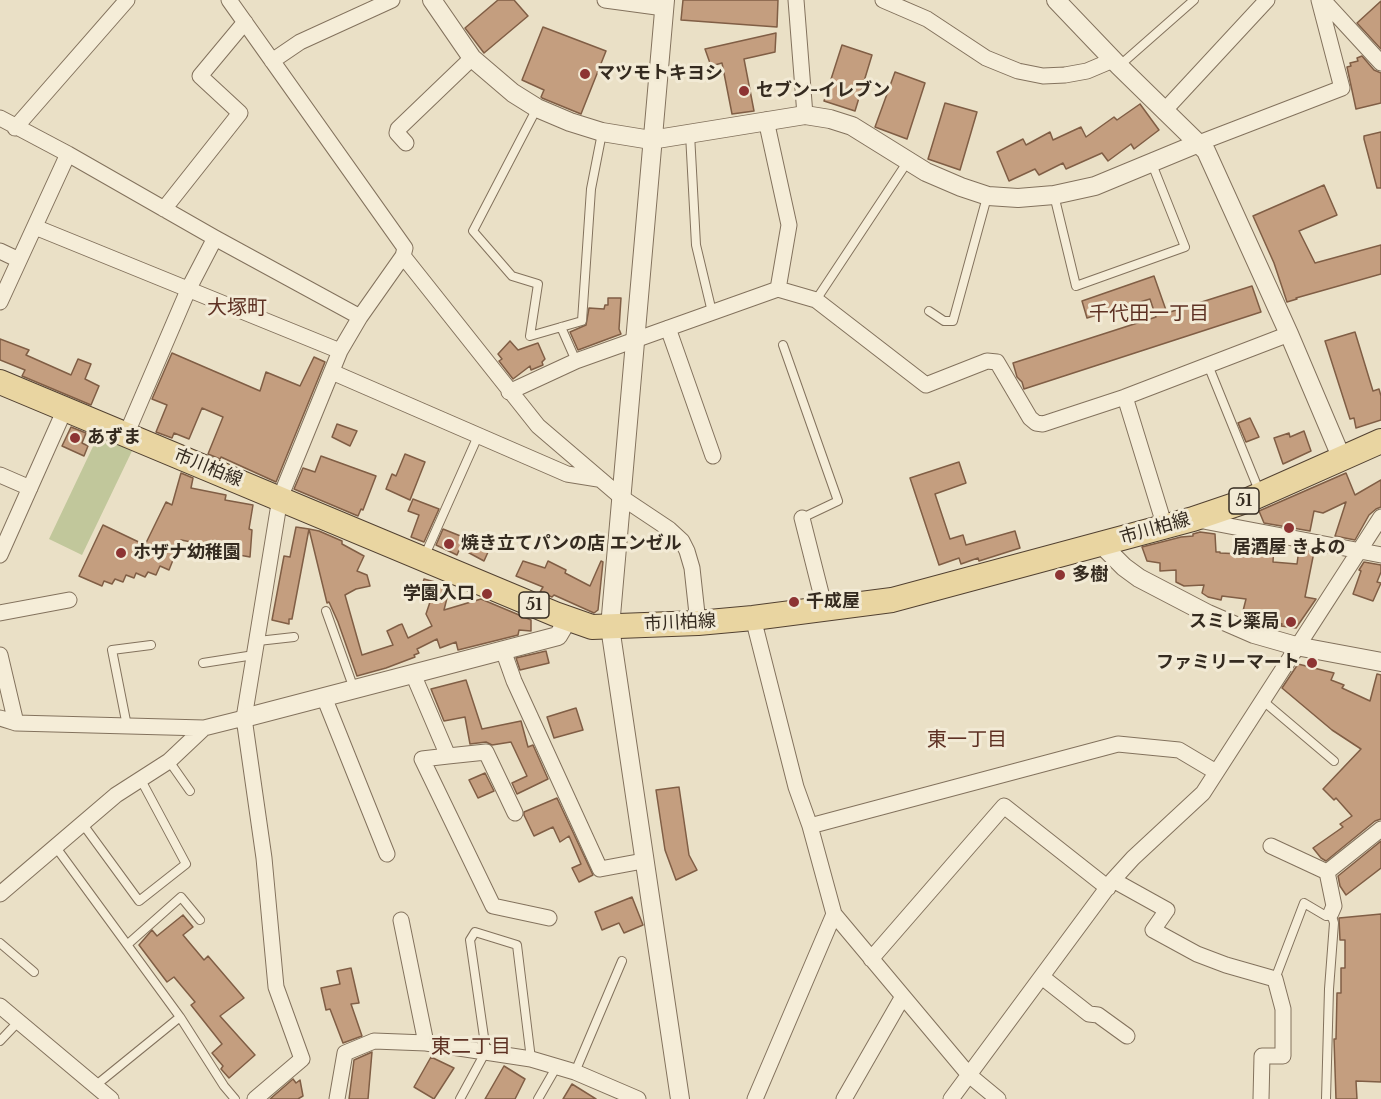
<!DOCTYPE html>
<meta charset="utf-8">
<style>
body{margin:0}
canvas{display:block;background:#eae0c6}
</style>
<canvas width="1381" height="1099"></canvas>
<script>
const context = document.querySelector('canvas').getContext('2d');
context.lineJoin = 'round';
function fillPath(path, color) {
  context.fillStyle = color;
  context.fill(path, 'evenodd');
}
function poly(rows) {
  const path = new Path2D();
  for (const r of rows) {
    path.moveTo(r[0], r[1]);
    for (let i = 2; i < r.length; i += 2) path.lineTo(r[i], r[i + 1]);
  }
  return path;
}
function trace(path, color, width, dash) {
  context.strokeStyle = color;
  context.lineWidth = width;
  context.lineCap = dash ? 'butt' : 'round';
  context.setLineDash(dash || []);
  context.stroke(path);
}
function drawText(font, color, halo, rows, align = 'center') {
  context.font = font + ' "Libre Baskerville","Noto Sans JP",serif';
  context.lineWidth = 6;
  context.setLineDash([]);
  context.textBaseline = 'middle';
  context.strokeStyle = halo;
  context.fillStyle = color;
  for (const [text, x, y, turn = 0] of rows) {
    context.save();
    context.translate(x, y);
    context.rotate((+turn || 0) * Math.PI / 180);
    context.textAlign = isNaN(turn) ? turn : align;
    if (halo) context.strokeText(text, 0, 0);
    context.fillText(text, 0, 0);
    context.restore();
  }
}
const green = poly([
 [98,436,132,451,82,555,49,539]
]);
const building = poly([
 [498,0,514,0,528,16,484,53,465,28,498,0],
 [683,0,778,0,777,27,681,20,683,0],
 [1381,1,1381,49,1357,23,1381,1],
 [543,27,606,51,581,114,542,98,541,97,544,90,522,80,543,27],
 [776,33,775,52,744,59,754,111,732,114,722,63,711,66,705,49,776,33],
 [842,45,872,55,855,111,824,101,842,45],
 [1362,56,1374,70,1381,73,1381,103,1356,109,1347,67,1351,66,1350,63,1358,61,1357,58,1362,56],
 [895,72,925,83,907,139,875,127,895,72],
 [945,103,977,112,960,170,928,159,945,103],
 [1140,104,1159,130,1134,149,1131,144,1108,161,1102,153,1066,169,1063,163,1039,175,1035,169,1009,181,997,152,1023,139,1026,145,1050,132,1053,140,1081,127,1086,137,1114,117,1117,120,1140,104],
 [1381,132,1381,188,1377,188,1364,139,1364,136,1381,132],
 [1324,185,1337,215,1299,231,1315,263,1381,245,1381,274,1296,298,1297,299,1287,302,1274,263,1253,216,1324,185],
 [1154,276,1167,313,1252,286,1261,312,1024,389,1022,382,1017,377,1013,363,1156,317,1150,299,1087,318,1082,301,1154,276],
 [608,298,621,298,619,329,621,334,578,350,570,332,586,325,589,308,604,309,605,305,608,305,608,298],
 [1355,332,1373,391,1379,389,1381,396,1381,420,1356,428,1354,418,1350,419,1325,341,1355,332],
 [0,339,29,350,26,355,71,375,78,359,91,364,85,379,99,386,91,405,22,376,25,370,0,360,0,339],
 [510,341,518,350,538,343,545,359,542,362,543,365,531,370,530,366,513,379,499,361,502,359,498,354,510,341],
 [172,353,260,391,266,372,300,386,314,357,325,362,276,482,221,457,220,459,208,454,223,417,202,408,189,439,174,433,172,438,156,432,167,405,152,399,172,353],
 [1250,418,1259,437,1246,442,1238,423,1250,418],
 [337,424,357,431,350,446,332,437,337,424],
 [71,427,86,433,82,443,88,446,84,456,62,446,71,427],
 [1304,431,1311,451,1283,464,1274,438,1289,433,1290,437,1304,431],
 [405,454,425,462,410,500,386,489,392,474,396,476,405,454],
 [321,456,376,476,363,510,361,509,358,516,294,489,303,468,315,472,321,456],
 [959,462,966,483,935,494,950,539,963,535,966,545,1015,531,1020,548,979,561,978,558,961,564,959,558,939,565,910,478,959,462],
 [181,473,193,478,191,488,226,495,225,500,253,505,249,529,252,530,250,557,239,555,239,553,233,552,233,550,181,540,169,570,160,566,156,575,148,572,145,577,136,573,134,578,126,575,123,582,115,579,112,584,104,581,102,586,79,576,103,525,145,545,166,502,172,505,181,473],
 [1346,473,1355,495,1381,480,1381,507,1376,509,1369,515,1355,540,1335,536,1346,502,1323,513,1314,511,1310,531,1264,523,1259,511,1346,473],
 [413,499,439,509,424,542,411,537,419,515,408,511,413,499],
 [296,527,309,529,292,619,289,619,289,624,272,620,284,556,290,557,296,527],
 [309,529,319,531,342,541,342,544,364,556,357,571,367,575,370,586,356,589,345,595,362,655,393,645,387,631,399,625,402,624,408,638,432,626,426,614,433,593,421,590,424,579,450,586,444,610,481,599,531,620,531,631,519,630,518,635,458,650,456,642,440,648,437,639,417,649,419,653,414,655,415,657,386,668,357,676,338,622,329,602,327,603,309,529],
 [443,529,473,541,476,533,493,541,484,561,460,548,457,555,436,545,443,529],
 [1200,532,1215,534,1216,552,1220,552,1220,553,1242,554,1244,540,1274,545,1273,562,1297,564,1299,549,1314,552,1305,597,1316,599,1296,628,1281,626,1282,624,1243,611,1246,599,1222,596,1221,600,1208,597,1202,593,1204,585,1184,586,1176,582,1176,570,1160,571,1160,563,1147,561,1142,547,1181,537,1193,536,1193,534,1200,532],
 [523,561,545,568,548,561,566,570,565,573,590,586,601,561,603,562,598,610,594,613,554,595,552,597,540,592,543,587,516,576,523,561],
 [1364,562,1381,565,1381,572,1377,582,1381,583,1373,601,1353,594,1361,571,1359,570,1364,562],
 [546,651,549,663,520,670,516,658,546,651],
 [1298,664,1334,673,1331,680,1344,685,1342,688,1370,701,1377,674,1381,675,1381,819,1375,821,1326,861,1321,858,1313,848,1343,827,1340,824,1352,816,1336,798,1334,800,1323,789,1361,749,1332,730,1282,688,1298,664],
 [466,680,482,729,521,721,528,747,533,745,548,779,517,794,512,783,527,776,511,742,492,745,486,742,470,744,465,717,444,721,431,689,466,680],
 [576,708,583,730,554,738,547,717,576,708],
 [485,773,494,791,478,798,469,780,485,773],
 [679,787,689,855,697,870,676,880,665,850,656,790,679,787],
 [557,798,593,875,579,882,572,868,581,864,569,836,560,842,553,827,534,836,524,815,524,812,557,798],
 [1381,841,1381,868,1346,895,1340,886,1338,876,1381,841],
 [632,897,643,925,624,933,619,923,602,930,595,912,632,897],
 [1381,914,1381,1082,1356,1081,1357,1099,1336,1099,1334,1039,1336,1039,1337,993,1341,993,1341,968,1345,968,1345,940,1340,940,1339,918,1381,914],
 [183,915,193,927,183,935,204,960,208,956,244,998,220,1016,255,1055,229,1078,221,1069,223,1066,212,1053,222,1044,191,1005,195,1002,174,977,167,982,139,945,152,930,157,936,183,915],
 [351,968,359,1003,351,1004,362,1036,343,1043,330,1009,326,1010,321,988,340,984,337,971,351,968],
 [372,1052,368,1099,349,1099,354,1060,372,1052],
 [431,1057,454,1068,434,1099,414,1087,431,1057],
 [504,1066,525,1079,515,1099,485,1099,504,1066],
 [293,1079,296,1083,300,1080,303,1096,298,1099,270,1099,293,1079],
 [572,1084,596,1099,563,1099,572,1084]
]);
const service = poly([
 [1119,66,1194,0],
 [537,108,473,231,512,276,538,284,530,336,582,321,591,189,602,133],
 [690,134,696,245,712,312],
 [1054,195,1076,286,1185,247,1152,164],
 [816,300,908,161],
 [929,311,944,321,953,321,987,197],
 [561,327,576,361],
 [783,345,838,501,802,518],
 [1208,365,1260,493],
 [425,555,478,436],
 [326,611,354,689],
 [258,641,294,637],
 [203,663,254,655],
 [1262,700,1334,761],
 [127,726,112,650,151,645],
 [169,761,190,791],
 [82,823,139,901,186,864,141,780],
 [55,846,180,1017,224,1086,235,1099],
 [0,943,34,972],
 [128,944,181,897,200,920],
 [1275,979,1304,903,1326,916,1331,913,1334,923,1329,989,1326,1099],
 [0,1041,19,1021],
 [575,1072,622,961],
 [95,1086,180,1017],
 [460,1099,486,1051,470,940,475,932,517,945,531,1059],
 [538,1099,557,1066]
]);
const minor = poly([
 [229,0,405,248,403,256,538,426,621,497,669,529,682,541,687,551,692,568,698,623],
 [605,0,664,8],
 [796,0,805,115],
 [883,0,927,19,986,58,1018,71,1043,76,1065,75,1087,71,1113,60],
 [1323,0,1381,63],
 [272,61,300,42,392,0],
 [1164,111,1267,0],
 [0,118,68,154,215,238,360,317],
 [766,120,789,225,778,289],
 [15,128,127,0],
 [406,143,397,133,398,129,472,58],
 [1199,143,1342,88,1319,0],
 [164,209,240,113,200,76,245,22],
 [35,227,340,351,360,317,403,256],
 [0,251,19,260],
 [0,302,68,154],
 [668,328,713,456],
 [332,372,567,474,598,479],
 [509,392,576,361,778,289,816,300,926,385,987,361,997,362,1030,418,1036,423,1043,424,1125,397,1289,334],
 [1125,397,1165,527],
 [126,435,189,288,215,238],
 [0,475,30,488],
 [802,518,825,609],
 [1198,520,1381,555],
 [0,555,65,409],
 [0,613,69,600],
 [753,618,796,787,810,826,834,914,969,1075,998,1099],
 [503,650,514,681,600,869,643,861],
 [0,655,16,723],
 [413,674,448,756,422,759,493,906,549,918],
 [324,697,387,854],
 [0,718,16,723,204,728,244,718],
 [448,756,486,752,515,813],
 [810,826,1118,744,1179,750,1216,772],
 [1271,846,1327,872,1334,906,1331,913],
 [1327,872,1381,829],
 [1113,880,1167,910,1153,930,1197,954,1226,965,1275,979,1283,1009,1283,1056,1262,1056,1261,1099],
 [0,894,116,795,169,761,204,728],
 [401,920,426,1043],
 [871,959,1004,806,1108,888],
 [1042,977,1089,1014,1098,1015,1127,1036],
 [0,1006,111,1099],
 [255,1099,302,1059,276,987,264,858,244,718,280,498,340,351],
 [337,1099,345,1053,374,1041,426,1043,531,1059,575,1072,638,1099],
 [755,1099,834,914],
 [844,1099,902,998],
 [951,1099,1113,880,1133,858,1203,793,1381,517]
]);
const tertiary = poly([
 [432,0,472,58,513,93,537,108,570,122,602,132,651,140,805,115,830,119,852,126,926,172,961,187,988,196,1018,198,1054,195,1095,186,1199,143],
 [665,0,610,627,680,1099],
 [1056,0,1119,66,1206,151,1289,334,1342,459],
 [1101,544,1124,567,1139,578,1208,614,1254,634,1296,646,1381,662],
 [244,718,558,636,568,619]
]);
const primary = poly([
 [0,382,555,614,592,627,698,623,753,618,892,600,1193,519,1246,501,1381,441]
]);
const markers = [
 [585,74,6,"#8d3433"],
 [744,91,6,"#8d3433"],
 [75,438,6,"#8d3433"],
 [1289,528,6,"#8d3433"],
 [449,544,6,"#8d3433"],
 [121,553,6,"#8d3433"],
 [1060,575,6,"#8d3433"],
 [487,594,6,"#8d3433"],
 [794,602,6,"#8d3433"],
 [1291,622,6,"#8d3433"],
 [1312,663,6,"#8d3433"]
];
const shields = [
 [1244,501,30],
 [534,605,30]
];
const shieldNames = [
 ["51",1244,501],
 ["51",534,605]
];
const poiNames = [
 ["マツモトキヨシ",597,74],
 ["セブン-イレブン",756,91],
 ["あずま",87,438],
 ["焼き立てパンの店 エンゼル",461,544],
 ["居酒屋 きよの",1289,548,"center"],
 ["ホザナ幼稚園",133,553],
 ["多樹",1072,575],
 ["学園入口",475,594,"right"],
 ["千成屋",806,602],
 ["スミレ薬局",1279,622,"right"],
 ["ファミリーマート",1300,663,"right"]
];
const streetNames = [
 ["市川柏線",208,468,22],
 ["市川柏線",1155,529,-16],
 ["市川柏線",680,623,-3]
];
const neighbourhoodNames = [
 ["大塚町",237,308],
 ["千代田一丁目",1149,314],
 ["東一丁目",967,740],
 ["東二丁目",471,1047]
];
fillPath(green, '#c1c79b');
fillPath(building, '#c49e7f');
trace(building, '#805e45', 1.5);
trace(service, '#83725d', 10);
trace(minor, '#83725d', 17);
trace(tertiary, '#83725d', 20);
trace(primary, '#524131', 26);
trace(service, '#f5edd8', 8);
trace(minor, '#f5edd8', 15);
trace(tertiary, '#f5edd8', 18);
trace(primary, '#e9d5a1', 24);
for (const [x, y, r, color] of markers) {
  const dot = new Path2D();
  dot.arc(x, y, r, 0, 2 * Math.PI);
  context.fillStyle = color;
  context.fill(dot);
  trace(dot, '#f2ead5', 2);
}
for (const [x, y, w] of shields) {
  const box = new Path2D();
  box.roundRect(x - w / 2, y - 13, w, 26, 4.5);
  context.fillStyle = '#f2ead5';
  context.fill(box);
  trace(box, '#352b20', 1.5);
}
drawText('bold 16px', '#352b20', null, shieldNames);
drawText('bold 18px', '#352b20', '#f2ead5', poiNames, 'left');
drawText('18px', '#352b20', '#f2ead5', streetNames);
drawText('20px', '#5e3123', '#f2ead5', neighbourhoodNames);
</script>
